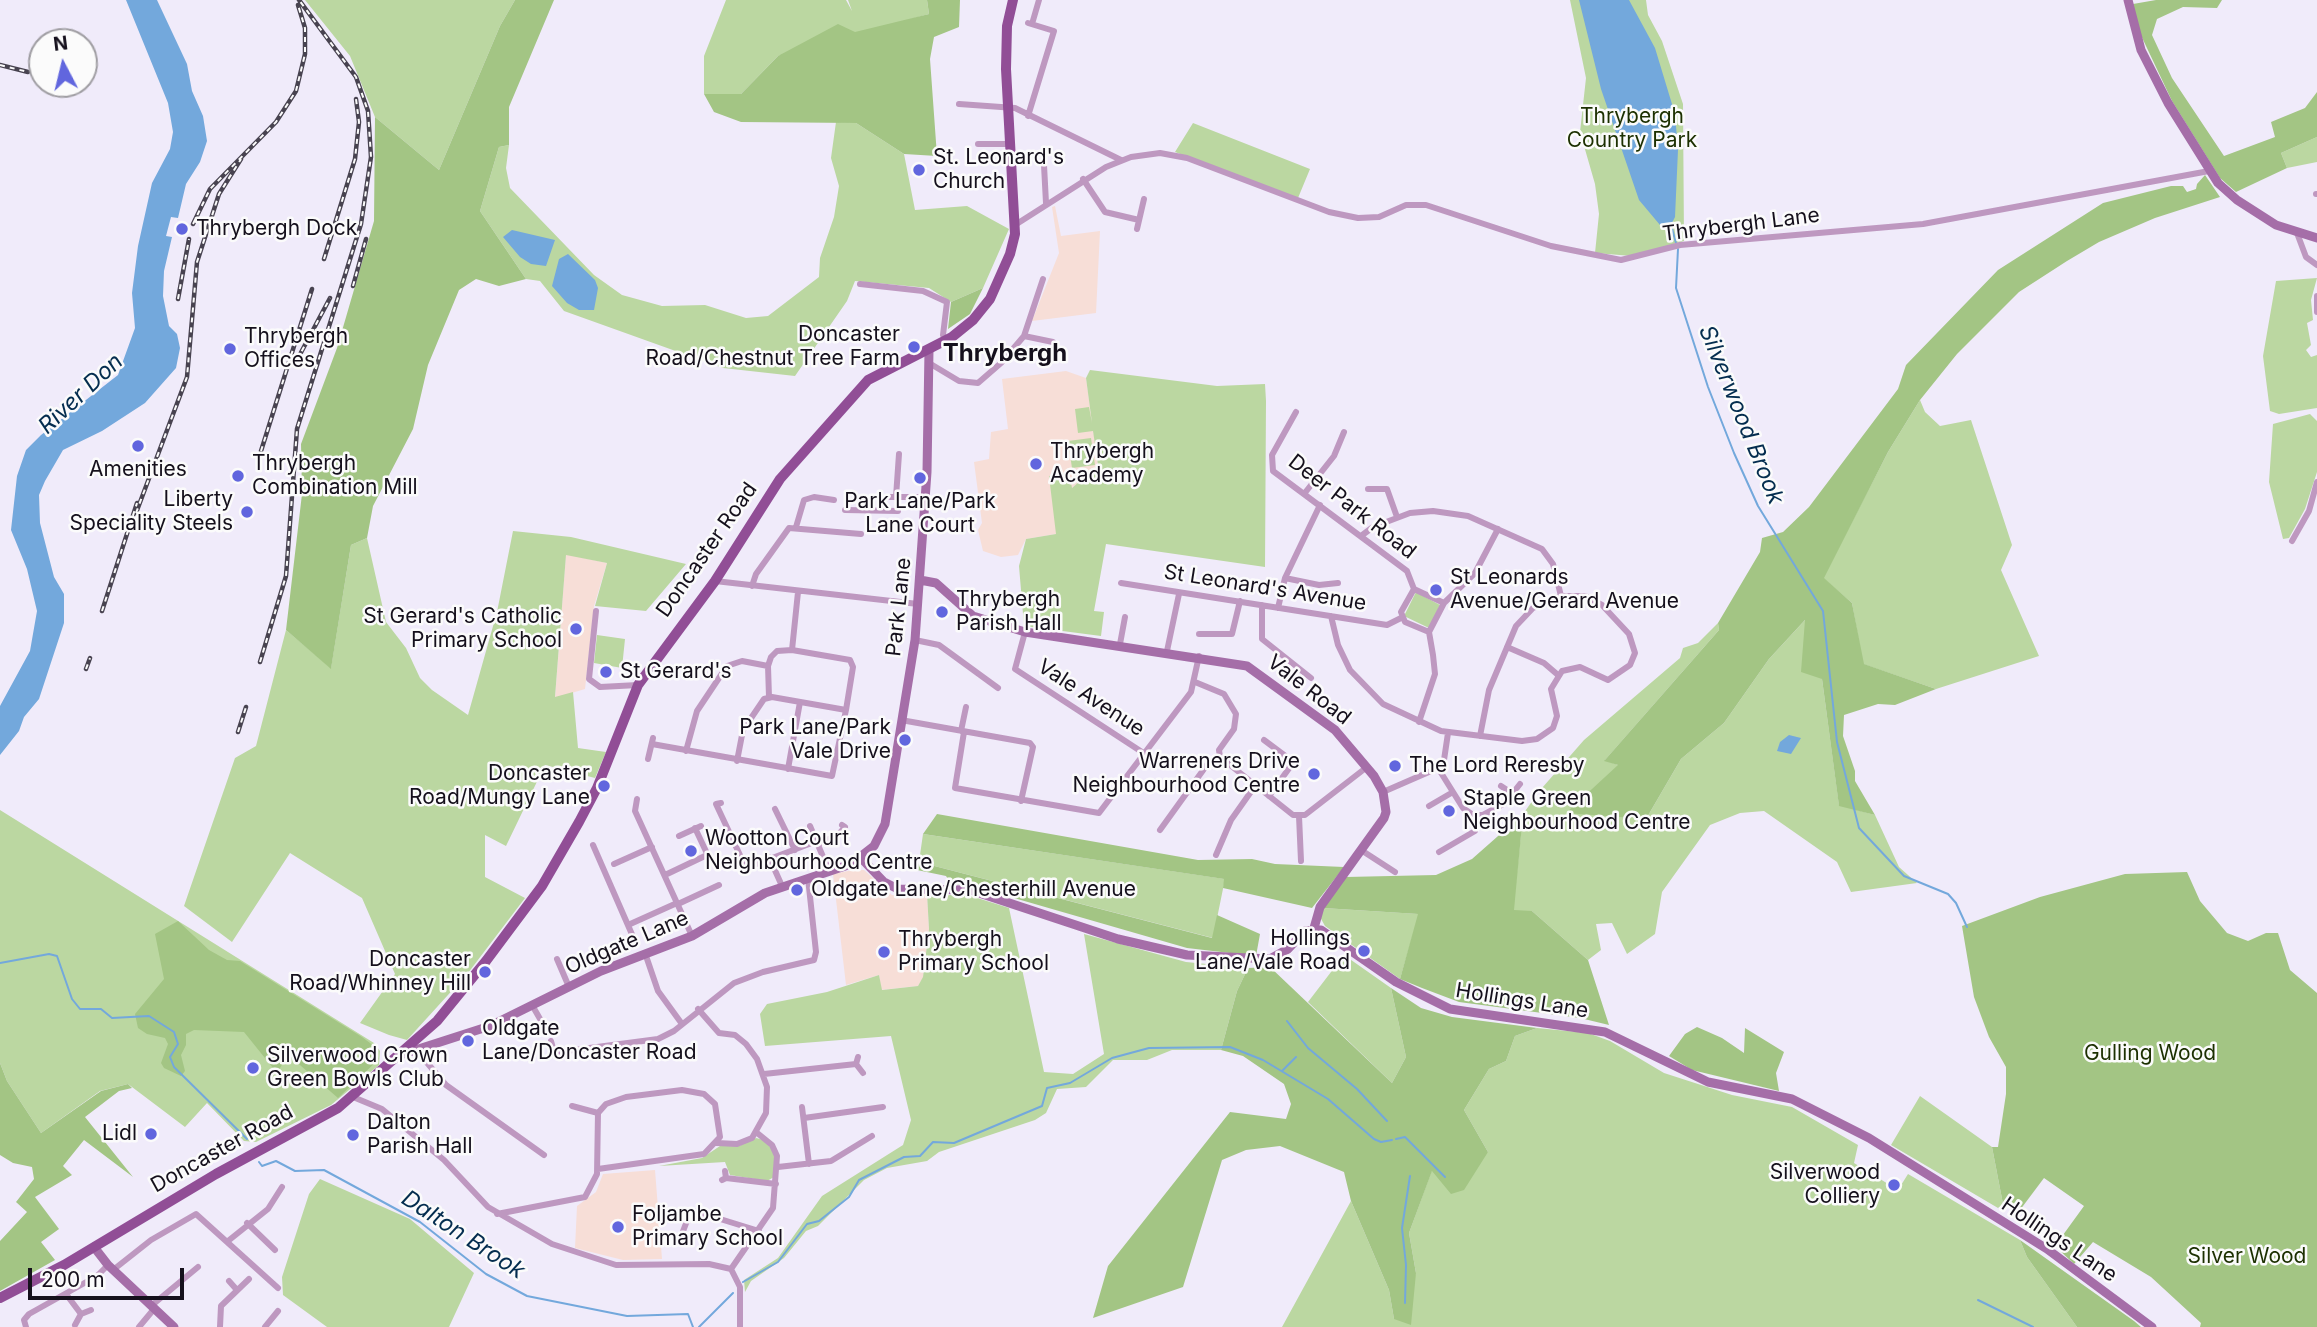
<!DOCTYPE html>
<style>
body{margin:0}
#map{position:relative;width:2317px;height:1327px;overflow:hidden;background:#f0ebfa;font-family:Inter,sans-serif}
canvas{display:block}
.north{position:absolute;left:28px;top:28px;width:70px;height:70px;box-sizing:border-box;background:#fbfbfb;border:2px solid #9f9da2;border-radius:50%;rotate:353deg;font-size:19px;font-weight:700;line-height:28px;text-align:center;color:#15101c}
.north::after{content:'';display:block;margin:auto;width:24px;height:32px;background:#6166de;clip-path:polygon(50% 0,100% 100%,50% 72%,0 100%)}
.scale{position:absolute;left:28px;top:1268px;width:156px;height:32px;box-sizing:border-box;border:4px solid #15101c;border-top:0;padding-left:9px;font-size:21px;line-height:24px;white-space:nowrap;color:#15101c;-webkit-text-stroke:5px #fbfbfb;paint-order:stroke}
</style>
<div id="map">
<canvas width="2317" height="1327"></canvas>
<div class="north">N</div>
<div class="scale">200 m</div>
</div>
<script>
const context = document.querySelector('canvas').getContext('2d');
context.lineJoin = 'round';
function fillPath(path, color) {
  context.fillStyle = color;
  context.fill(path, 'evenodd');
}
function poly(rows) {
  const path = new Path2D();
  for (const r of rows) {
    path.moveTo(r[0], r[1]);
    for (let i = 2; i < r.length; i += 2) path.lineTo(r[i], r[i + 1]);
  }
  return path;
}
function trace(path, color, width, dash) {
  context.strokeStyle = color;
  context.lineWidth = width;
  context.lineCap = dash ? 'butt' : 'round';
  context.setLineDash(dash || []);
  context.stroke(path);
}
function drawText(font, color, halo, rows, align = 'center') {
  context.font = font + ' Inter,sans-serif';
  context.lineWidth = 5;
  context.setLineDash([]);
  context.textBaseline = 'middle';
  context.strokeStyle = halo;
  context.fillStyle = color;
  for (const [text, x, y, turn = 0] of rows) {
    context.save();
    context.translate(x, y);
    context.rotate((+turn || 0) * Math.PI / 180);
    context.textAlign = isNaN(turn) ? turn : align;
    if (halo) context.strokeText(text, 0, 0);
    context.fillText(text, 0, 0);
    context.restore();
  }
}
const education = poly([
 [1055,206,1061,236,1100,231,1096,313,1032,321,1059,253,1052,207],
 [1066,371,1086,378,1098,465,1072,488,1056,534,1026,539,1018,555,1001,557,983,551,978,530,982,523,974,462,989,459,991,432,1008,429,1002,379],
 [566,554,607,563,594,606,585,689,555,698],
 [853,870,864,870,892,895,927,894,929,929,923,978,918,986,881,990,879,975,846,985,833,874],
 [655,1170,662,1259,623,1260,575,1248,577,1206,596,1192,603,1174]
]);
const green = poly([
 [305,0,515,0,500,26,439,170,375,117,350,56],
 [726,0,846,0,852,11,848,0,927,0,929,14,778,56,741,94,704,94,704,56],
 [1570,0,1646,0,1648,15,1662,41,1683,104,1684,241,1632,256,1595,253,1599,214,1595,184,1580,132,1586,78],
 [836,122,856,123,904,154,915,210,967,206,1009,229,983,288,951,302,929,288,855,281,847,301,795,376,723,368,564,311,540,281,526,279,480,211,499,147,509,145,506,168,510,188,594,275,622,295,662,306,705,305,746,318,768,316,819,277,820,258,834,217,839,186,831,158],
 [1193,123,1310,169,1298,198,1175,152],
 [2317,137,2317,162,2287,168,2281,153],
 [2317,278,2311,300,2313,320,2307,323,2311,345,2306,350,2311,357,2317,355,2317,408,2279,414,2270,411,2263,356,2276,281],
 [1090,370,1217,386,1265,384,1266,401,1265,567,1106,544,1094,611,1104,612,1101,636,1024,626,1019,566,1026,539,1056,534,1049,476,1069,473,1072,488,1098,465,1093,431,1078,433,1075,409,1089,407,1092,423,1086,378],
 [1920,400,1925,412,1940,426,1971,420,2012,545,2001,570,2039,656,1936,689,1863,664,1852,603,1823,578,1888,452],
 [2310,414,2317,421,2317,472,2305,509,2289,538,2283,539,2269,482,2273,424],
 [1091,438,1095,465,1072,468,1068,441],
 [513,531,571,537,686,564,646,611,595,606,607,563,566,555,555,697,573,692,578,748,606,752,595,778,545,765,506,846,485,835,485,877,525,898,468,973,407,1040,389,1035,360,1023,395,974,362,898,290,853,232,942,184,906,235,758,256,746,286,630,331,668,351,545,367,538,386,622,406,648,420,678,432,690,468,715,497,612],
 [1416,592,1440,605,1429,628,1404,616],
 [1806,619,1822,679,1839,805,1875,815,1899,867,1917,883,1851,892,1837,862,1764,811,1740,813,1710,825,1662,892,1655,934,1627,954,1612,923,1596,924,1601,950,1588,960,1532,911,1513,911,1523,814,1533,800,1538,803,1546,792,1542,788,1584,740,1680,658,1683,648,1698,643,1718,623,1719,630,1605,760,1618,765,1646,819,1681,759,1724,723,1769,659],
 [597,635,625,639,622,668,594,663],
 [0,810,374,1043,380,1051,379,1065,331,1105,256,1142,244,1141,207,1103,185,1127,128,1084,100,1091,41,1133,7,1081,0,1063],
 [923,834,1225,879,1213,938,919,862],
 [927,894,971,896,1009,908,1044,1072,1073,1074,1104,1054,1084,934,1186,962,1248,968,1237,991,1221,1050,1172,1050,1147,1060,1113,1060,1086,1087,1057,1089,1046,1113,1035,1120,939,1152,927,1161,887,1168,864,1180,818,1226,806,1231,784,1258,751,1281,745,1292,744,1280,778,1258,822,1196,903,1145,911,1120,891,1036,765,1046,760,1014,767,1004,827,992,879,975,882,990,918,986,923,977,929,929],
 [1323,908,1419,914,1400,979,1325,926,1320,917],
 [1344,955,1391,988,1406,1057,1392,1083,1308,1002],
 [1537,1028,1588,1033,1610,1041,1664,1073,1732,1095,1792,1107,1858,1145,1854,1163,1898,1190,1908,1174,2020,1240,2027,1257,2077,1327,1282,1327,1351,1201,1389,1290,1394,1319,1416,1273,1409,1233,1432,1170,1488,1152,1464,1110,1489,1069,1506,1061,1515,1036],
 [1920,1096,1992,1147,2003,1204,1998,1208,1891,1145],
 [756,1138,764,1140,775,1152,774,1177,767,1181,730,1175,725,1162,659,1166,702,1158,720,1146,739,1146],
 [320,1179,410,1219,474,1273,449,1327,327,1327,283,1295,282,1277,309,1194]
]);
const forest = poly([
 [515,0,554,0,509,107,509,145,499,147,480,211,526,279,499,286,476,279,459,290,428,365,413,429,373,506,367,538,351,545,331,669,286,630,302,494,301,444,337,348,374,221,375,117,439,170,500,26],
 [927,0,960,0,959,27,934,37,930,59,937,156,904,154,856,123,741,122,714,112,704,94,741,94,778,56,838,24,855,32,929,14],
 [2156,0,2222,0,2217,8,2183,7,2157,19,2152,35,2172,78,2224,156,2275,137,2271,122,2305,108,2317,92,2317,137,2281,153,2287,168,2236,192,2220,178,2172,101,2138,29,2133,4],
 [2205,175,2220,197,2155,218,2099,242,2067,261,2019,292,1957,354,1920,400,1888,452,1824,578,1852,603,1864,664,1936,689,1895,705,1878,704,1844,715,1843,736,1855,771,1855,781,1875,815,1839,806,1822,679,1801,672,1805,620,1769,659,1724,723,1681,759,1646,819,1566,813,1618,765,1604,761,1719,630,1718,623,1760,552,1762,538,1783,532,1809,507,1898,389,1906,365,1998,270,2103,203,2171,186,2183,186,2187,192,2196,189,2197,184],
 [983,288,970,314,948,329,951,302],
 [937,814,1198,860,1252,859,1275,864,1344,867,1312,908,1223,888,1224,879,923,834],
 [1523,814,1514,910,1532,911,1588,960,1609,1025,1580,1018,1459,1002,1422,988,1400,979,1418,914,1323,908,1346,877,1436,875,1472,859],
 [919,862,1212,938,1217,915,1260,934,1256,956,1187,948,969,885,951,884,946,876,917,870],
 [2187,872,2200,901,2227,933,2248,941,2266,933,2278,933,2290,970,2317,993,2317,1327,2200,1327,2201,1323,2151,1277,2093,1242,2074,1264,2055,1246,2084,1206,2044,1178,2017,1214,2012,1207,2003,1204,1992,1147,1998,1147,2006,1094,2006,1067,1989,1037,1974,997,1962,926,2040,897,2125,874],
 [178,921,209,950,227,960,240,961,362,1037,374,1046,379,1059,338,1098,293,1059,286,1058,277,1073,244,1032,194,1030,186,1034,186,1045,181,1055,185,1071,181,1076,164,1068,161,1063,168,1044,165,1038,147,1034,138,1028,135,1014,164,979,155,934],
 [1270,967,1392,1083,1406,1057,1391,988,1421,1008,1452,1017,1537,1028,1515,1036,1506,1061,1489,1069,1464,1110,1488,1152,1464,1190,1451,1194,1432,1171,1409,1233,1416,1273,1411,1325,1394,1319,1389,1290,1351,1201,1344,1172,1280,1146,1246,1150,1222,1160,1183,1287,1093,1318,1108,1266,1230,1112,1286,1119,1291,1104,1284,1084,1243,1056,1221,1050,1237,991,1248,968],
 [1697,1027,1722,1038,1744,1053,1745,1028,1784,1052,1776,1073,1779,1091,1692,1070,1669,1056,1685,1034],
 [0,1063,7,1081,41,1133,101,1091,128,1084,132,1088,119,1091,85,1117,133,1177,84,1140,63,1166,72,1175,35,1197,59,1229,41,1242,55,1260,0,1291,0,1241,27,1212,16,1202,34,1179,32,1167,13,1163,0,1155],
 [2020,1240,2134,1321,2141,1327,2077,1327,2027,1257]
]);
const water = poly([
 [126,0,157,0,187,64,192,91,203,116,207,141,200,162,186,184,178,218,171,217,166,236,172,237,164,271,163,296,169,326,177,334,180,348,176,368,145,403,102,431,63,450,45,481,39,495,40,523,54,577,64,594,64,623,39,699,24,717,19,731,0,755,0,706,30,651,37,611,27,569,11,530,17,476,26,450,41,435,118,375,135,328,132,293,138,246,152,183,170,149,173,132,168,103],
 [1579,0,1629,0,1655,48,1675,114,1678,150,1675,217,1671,225,1660,225,1639,200,1601,89],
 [512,230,555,240,546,266,531,264,520,257,503,237],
 [568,254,595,280,598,288,594,310,579,310,567,303,552,286,559,259],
 [1789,735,1801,738,1791,754,1777,751,1780,742]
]);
const stream = poly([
 [1671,225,1676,243],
 [1678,249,1676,288,1708,387,1734,453,1758,506,1823,611,1837,742,1859,828,1904,876,1948,894,1956,903,1967,927],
 [0,963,49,954,57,956,72,999,80,1009,101,1009,112,1018,149,1016,174,1032,178,1044,170,1057,174,1067,247,1139],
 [1287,1021,1308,1048,1357,1089,1387,1121],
 [1282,1071,1296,1057],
 [1396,1139,1405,1137,1445,1177],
 [259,1162,262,1166,276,1161,295,1171,324,1170,420,1222,486,1274,527,1296,627,1316,688,1314,693,1327],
 [743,1282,778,1262,807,1224,819,1221,849,1197,859,1180,904,1157,920,1156,933,1142,954,1143,1042,1106,1047,1088,1070,1083,1112,1058,1149,1048,1230,1047,1263,1060,1328,1099,1374,1139,1381,1142,1392,1140],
 [1978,1300,2033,1327],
 [1405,1303,1406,1265,1402,1228,1410,1176],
 [699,1327,733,1293]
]);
const street = poly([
 [1028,23,1054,31,1028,116],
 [1032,24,1039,0],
 [959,104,1015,108,1121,160],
 [978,144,1010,144],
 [1044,165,1046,203],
 [1083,179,1105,212,1139,220],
 [2316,194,2317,194],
 [1015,225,1106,167,1131,157,1160,153,1187,158,1329,212,1358,218,1379,217,1406,205,1426,205,1551,246,1621,260,1680,245,1923,224,2209,171],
 [1137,229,1144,199],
 [2297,233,2306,257,2317,265],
 [860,284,923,291,947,302,943,335],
 [2317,296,2317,312],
 [1024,336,1043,279],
 [929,363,959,381,978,383,1001,363,1024,336,1053,342],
 [1296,412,1272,455,1273,471,1407,571,1414,589],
 [1368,489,1387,489,1397,517],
 [1304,494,1334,456,1344,432],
 [890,497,926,497],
 [896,497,899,454],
 [845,510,898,511],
 [796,527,804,500,814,497,834,500],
 [1361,536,1373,527,1410,513,1433,511,1468,516,1542,549,1553,564,1561,596],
 [2292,541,2309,511,2317,482],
 [1285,578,1319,585,1338,583],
 [715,581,918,604],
 [1121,583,1387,625,1401,618],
 [752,586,756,574,789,528,861,534],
 [1444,603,1475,573,1498,529],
 [1262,605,1262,639,1311,678],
 [1278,608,1285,578,1320,505],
 [596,611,589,679,600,687,638,685],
 [1331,616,1338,645,1350,670,1383,704,1441,731,1522,741,1537,739,1553,728,1557,716,1551,689,1562,671,1580,667,1608,680,1630,665,1635,653,1629,634,1602,605,1585,596,1561,596,1533,608,1516,626,1489,690,1480,736],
 [1025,632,1015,669,1145,754],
 [1429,632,1444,603],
 [1199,634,1232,634,1240,601],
 [915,640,939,645,998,688],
 [1120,644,1125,617],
 [1507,647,1544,663,1558,675],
 [792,650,798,592],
 [1167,651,1179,594],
 [1195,682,1224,694,1236,714,1234,729,1219,750,1220,757,1293,815,1305,815,1367,767],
 [901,720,1030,743,1033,747,1021,801],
 [1419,722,1435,674,1433,655,1429,632,1405,622,1401,612,1414,589,1444,603],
 [961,731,966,707],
 [964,732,955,788,1099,813,1191,692,1199,656],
 [1264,740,1288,758,1290,767,1269,796],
 [652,744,832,776,846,710,853,667,850,660,792,650,777,651,771,657,768,666,769,697],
 [686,751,697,711,727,666,742,661,768,666],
 [648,759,653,738],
 [737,761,743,730,764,699,772,697,846,710],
 [1438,768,1463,808,1473,815,1483,815,1505,803,1520,784],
 [788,769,800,702],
 [1501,786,1513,794],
 [1383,792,1438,768,1444,760,1448,733],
 [637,799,635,811,692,936],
 [721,803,716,804,746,868,817,841],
 [1429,806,1453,792],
 [775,809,795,850],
 [1299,816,1301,861],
 [810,826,829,871],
 [695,828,711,862],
 [1160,830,1209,762,1220,757],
 [679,836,701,826],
 [818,844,838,835,845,827,842,825],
 [593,845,634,939],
 [1361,850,1395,872],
 [1439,852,1475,831,1478,816],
 [1216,855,1231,820,1255,786],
 [769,857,782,886],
 [614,864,652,847],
 [665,875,707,855],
 [678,904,719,885],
 [628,925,677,903],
 [645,953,658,991,682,1024],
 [557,959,569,987],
 [532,1005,547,1031],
 [698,1009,719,1033,735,1035,746,1044,757,1059,767,1087,766,1113,752,1138,737,1144,717,1143],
 [551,1041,553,1048,559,1052,658,1039,674,1031,734,983,763,972,814,960,816,952,808,878],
 [417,1051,446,1085,544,1155],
 [858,1057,856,1064,863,1073],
 [764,1074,856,1064],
 [353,1097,382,1109,444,1160,488,1207,552,1244,616,1265,709,1264,731,1269,740,1287,740,1327],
 [572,1106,598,1113],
 [802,1107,809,1164],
 [804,1118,883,1107],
 [778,1167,831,1161,872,1136],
 [726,1178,776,1184],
 [722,1180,726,1178,725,1171],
 [497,1214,585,1197,597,1174,598,1113,606,1104,626,1097,682,1090,704,1094,715,1104,720,1137,704,1154,598,1169],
 [247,1223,275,1250],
 [682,1234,691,1210,759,1231],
 [228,1241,268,1209,282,1187],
 [731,1269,773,1208,777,1156,772,1145,756,1132],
 [113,1270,151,1240,196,1214,278,1288],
 [229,1281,237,1290],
 [66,1294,81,1314],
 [151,1306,198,1267],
 [75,1325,81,1314,91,1310],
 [26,1327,24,1320,29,1314,97,1276,108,1265],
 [139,1327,154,1309],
 [220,1327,221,1306,249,1279],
 [265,1327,278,1311]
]);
const secondary = poly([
 [2128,0,2141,50,2168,103,2218,183,2237,200,2276,225,2317,238],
 [920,580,936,583,973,616,1025,632,1247,666,1335,730,1374,776,1383,792,1386,812,1384,818,1320,907,1314,928],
 [861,858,884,882,898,889,970,890,1118,939,1187,955,1270,959,1288,949,1305,931,1321,930,1396,982,1450,1009,1605,1032,1708,1082,1792,1099,1869,1138,2047,1249,2152,1327],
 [403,1054,490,1026,601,971,692,936,765,893,851,864,874,846,885,824,915,640,927,472,929,350],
 [94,1247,108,1265,174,1327]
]);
const primary = poly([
 [0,1298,64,1265,216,1174,338,1108,437,1021,486,961,542,886,579,822,597,788,638,685,715,581,780,479,868,380,952,337,973,320,990,299,1010,254,1015,234,1006,69,1007,26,1013,0]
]);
const rail = poly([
 [0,65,28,72],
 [193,224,210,189,276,122,296,91,305,54,305,28,298,5],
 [324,259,355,159,359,122,356,99],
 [353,286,366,239],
 [178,299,189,239],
 [297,360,330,298],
 [261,451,312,289],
 [136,513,187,377,197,262,219,194,241,159],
 [102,611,137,503],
 [260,662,286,576,297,429,361,224,371,157,368,111,356,77,299,0],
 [86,669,90,658],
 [238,732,246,707]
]);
const markers = [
 [919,170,7,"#6166de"],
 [182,229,7,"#6166de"],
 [914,347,7,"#6166de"],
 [230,349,7,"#6166de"],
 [138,446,7,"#6166de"],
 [1036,464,7,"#6166de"],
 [238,476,7,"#6166de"],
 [920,478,7,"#6166de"],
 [247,512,7,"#6166de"],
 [1436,590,7,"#6166de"],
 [942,612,7,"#6166de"],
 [576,629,7,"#6166de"],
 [606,672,7,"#6166de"],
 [905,740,7,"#6166de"],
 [1395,766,7,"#6166de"],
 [1314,774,7,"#6166de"],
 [604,786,7,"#6166de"],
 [1449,811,7,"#6166de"],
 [691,851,7,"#6166de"],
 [797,890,7,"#6166de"],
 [1364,951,7,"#6166de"],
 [884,952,7,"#6166de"],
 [485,972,7,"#6166de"],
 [468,1041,7,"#6166de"],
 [253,1068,7,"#6166de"],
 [151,1134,7,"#6166de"],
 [353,1135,7,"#6166de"],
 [1894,1185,7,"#6166de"],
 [618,1227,7,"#6166de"]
];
const parkNames = [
 ["Thrybergh",1632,117],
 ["Country Park",1632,141],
 ["Gulling Wood",2150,1054],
 ["Silver Wood",2247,1257]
];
const poiNames = [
 ["St. Leonard's",933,158],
 ["Church",933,182],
 ["Thrybergh Dock",196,229],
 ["Doncaster",900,335,"right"],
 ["Road/Chestnut Tree Farm",900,359,"right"],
 ["Thrybergh",244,337],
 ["Offices",244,361],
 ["Thrybergh",1050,452],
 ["Academy",1050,476],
 ["Thrybergh",252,464],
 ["Combination Mill",252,488],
 ["Amenities",138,470,"center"],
 ["Liberty",233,500,"right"],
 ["Speciality Steels",233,524,"right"],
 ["Park Lane/Park",920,502,"center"],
 ["Lane Court",920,526,"center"],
 ["St Leonards",1450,578],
 ["Avenue/Gerard Avenue",1450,602],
 ["Thrybergh",956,600],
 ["Parish Hall",956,624],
 ["St Gerard's Catholic",562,617,"right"],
 ["Primary School",562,641,"right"],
 ["St Gerard's",620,672],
 ["Park Lane/Park",891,728,"right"],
 ["Vale Drive",891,752,"right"],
 ["Warreners Drive",1300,762,"right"],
 ["Neighbourhood Centre",1300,786,"right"],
 ["The Lord Reresby",1409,766],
 ["Doncaster",590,774,"right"],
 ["Road/Mungy Lane",590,798,"right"],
 ["Staple Green",1463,799],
 ["Neighbourhood Centre",1463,823],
 ["Wootton Court",705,839],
 ["Neighbourhood Centre",705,863],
 ["Oldgate Lane/Chesterhill Avenue",811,890],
 ["Hollings",1350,939,"right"],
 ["Lane/Vale Road",1350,963,"right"],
 ["Thrybergh",898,940],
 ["Primary School",898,964],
 ["Doncaster",471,960,"right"],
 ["Road/Whinney Hill",471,984,"right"],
 ["Oldgate",482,1029],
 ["Lane/Doncaster Road",482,1053],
 ["Silverwood Crown",267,1056],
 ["Green Bowls Club",267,1080],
 ["Dalton",367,1123],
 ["Parish Hall",367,1147],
 ["Lidl",137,1134,"right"],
 ["Silverwood",1880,1173,"right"],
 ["Colliery",1880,1197,"right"],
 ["Foljambe",632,1215],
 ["Primary School",632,1239]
];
const streetNames = [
 ["Thrybergh Lane",1741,225,-7],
 ["Deer Park Road",1352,507,38],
 ["Doncaster Road",707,550,-55],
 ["St Leonard's Avenue",1265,588,9],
 ["Park Lane",899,607,-84],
 ["Vale Road",1309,690,38],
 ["Vale Avenue",1091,698,33],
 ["Oldgate Lane",627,943,-23],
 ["Hollings Lane",1522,1001,9],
 ["Doncaster Road",222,1149,-29],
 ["Hollings Lane",2059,1240,34]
];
const waterNames = [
 ["River Don",81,394,-43],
 ["Silverwood Brook",1741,415,68],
 ["Dalton Brook",463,1235,33]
];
const quarterNames = [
 ["Thrybergh",1005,354]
];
fillPath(education, '#f7ded7');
fillPath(green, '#bbd7a1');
fillPath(forest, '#a3c584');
fillPath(water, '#73a8dc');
trace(stream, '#73a8dc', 2);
trace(street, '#be98c0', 6);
trace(secondary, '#a56ea8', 9);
trace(primary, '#914e96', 10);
trace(rail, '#484350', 4.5);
trace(rail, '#fbfbfb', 2, [5]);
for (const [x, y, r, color] of markers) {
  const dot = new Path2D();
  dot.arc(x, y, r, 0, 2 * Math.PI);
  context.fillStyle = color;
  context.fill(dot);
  trace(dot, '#fbfbfb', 2.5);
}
drawText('21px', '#1c3001', '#fbfbfb', parkNames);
drawText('21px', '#15101c', '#fbfbfb', poiNames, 'left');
drawText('21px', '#15101c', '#fbfbfb', streetNames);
drawText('italic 23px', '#042d4f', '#fbfbfb', waterNames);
drawText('bold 24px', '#15101c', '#fbfbfb', quarterNames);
</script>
